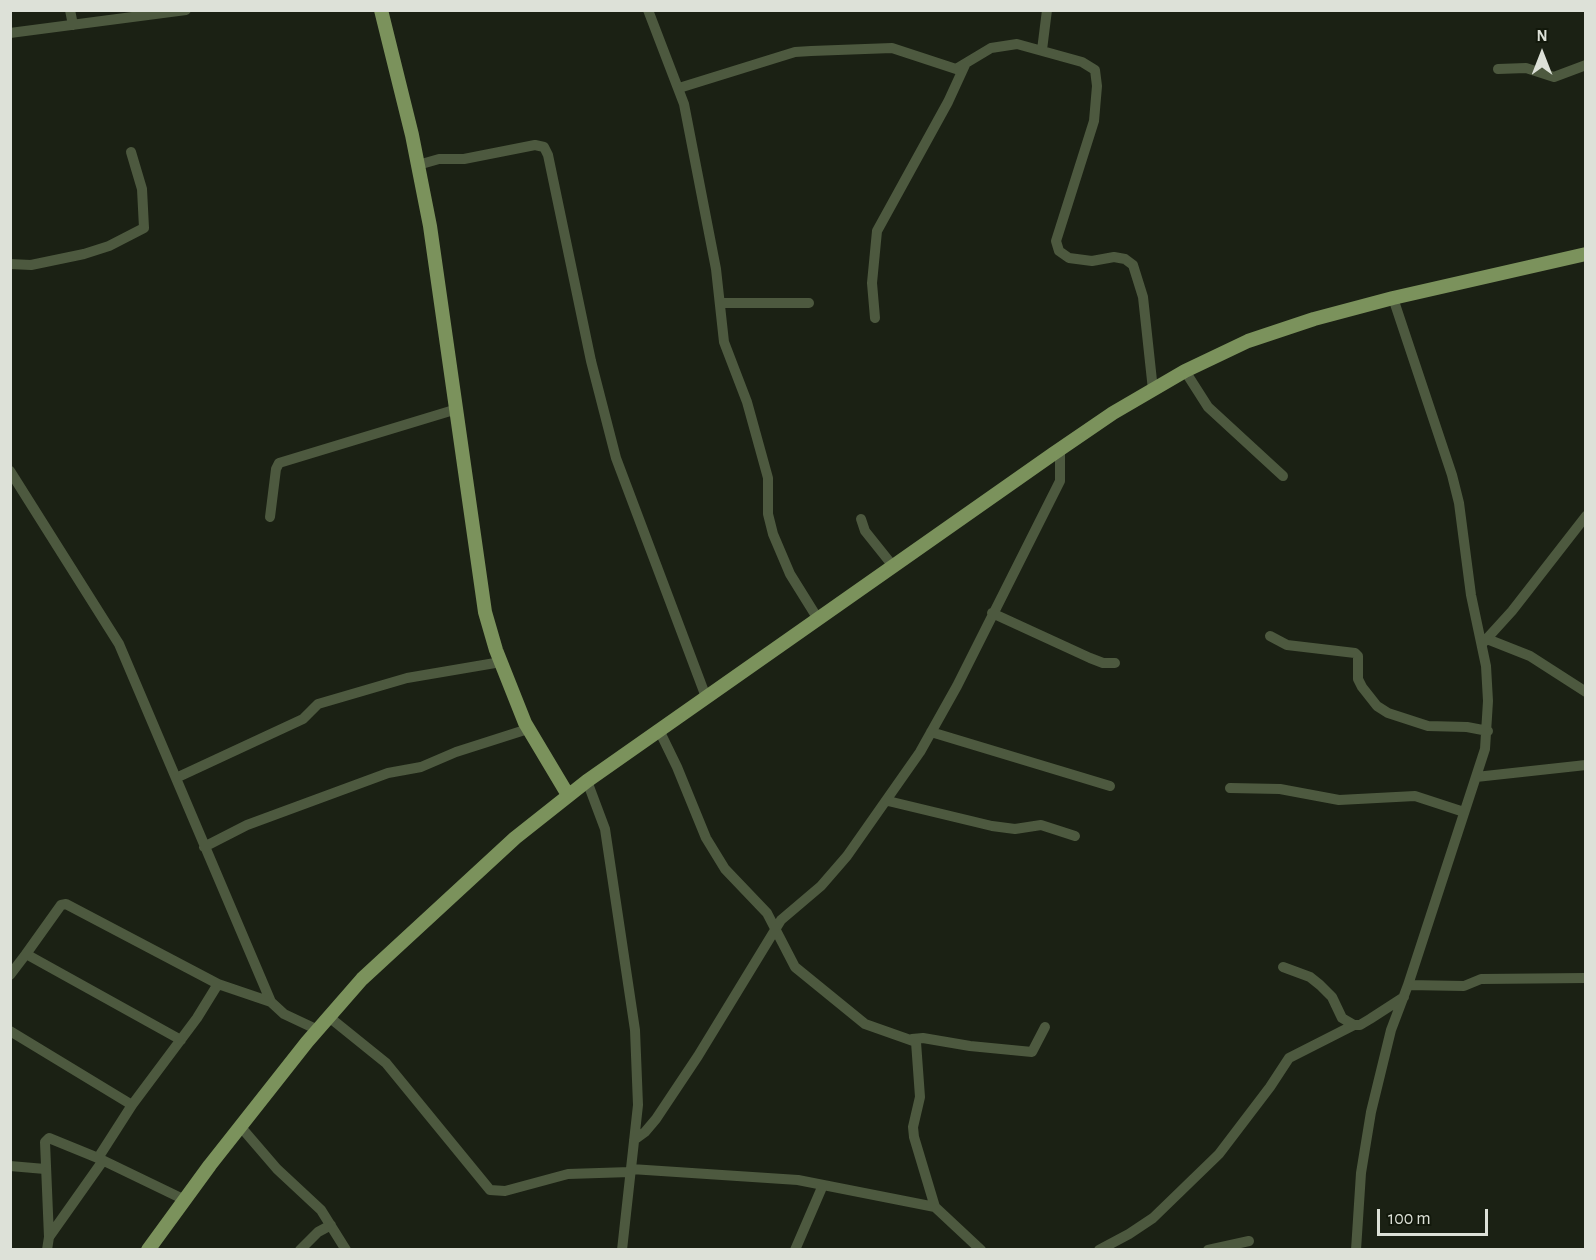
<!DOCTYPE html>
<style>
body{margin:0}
#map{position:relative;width:1596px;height:1260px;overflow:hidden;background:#1b2114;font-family:"Alegreya Sans",sans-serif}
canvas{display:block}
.frame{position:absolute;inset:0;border:12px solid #dde1d8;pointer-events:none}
.north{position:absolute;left:1512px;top:24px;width:60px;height:60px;-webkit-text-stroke:4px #12180b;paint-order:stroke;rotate:0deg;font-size:16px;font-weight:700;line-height:24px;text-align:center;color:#dde1d8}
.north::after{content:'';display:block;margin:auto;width:21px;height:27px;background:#dde1d8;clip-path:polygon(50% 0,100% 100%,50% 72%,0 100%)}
.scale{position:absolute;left:1377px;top:1209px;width:111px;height:27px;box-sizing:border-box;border:3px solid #dde1d8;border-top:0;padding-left:8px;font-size:18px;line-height:21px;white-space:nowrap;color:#dde1d8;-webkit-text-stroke:4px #12180b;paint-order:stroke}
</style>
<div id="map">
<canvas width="1596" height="1260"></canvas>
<div class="frame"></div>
<div class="north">N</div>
<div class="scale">100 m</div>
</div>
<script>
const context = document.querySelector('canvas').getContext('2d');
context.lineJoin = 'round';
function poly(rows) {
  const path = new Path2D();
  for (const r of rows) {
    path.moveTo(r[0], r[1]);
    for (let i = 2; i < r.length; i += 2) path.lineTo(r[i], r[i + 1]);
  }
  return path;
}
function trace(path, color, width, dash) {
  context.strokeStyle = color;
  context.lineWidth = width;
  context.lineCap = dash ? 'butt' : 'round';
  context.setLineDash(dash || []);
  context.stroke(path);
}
const minor = poly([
 [70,10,73,25],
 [648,10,684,104,716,269,724,342,747,402,768,478,768,514,773,534,790,574,818,619],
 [10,33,186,10],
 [1042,50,1047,10],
 [1498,69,1526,68,1554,77,1586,65],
 [679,88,795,52,811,51,892,48,956,69,991,48,1017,44,1082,62,1095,70,1097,86,1094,121,1056,241,1059,251,1069,258,1092,261,1114,257,1125,259,1133,265,1143,297,1153,390],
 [418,165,439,159,464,159,535,145,544,147,548,155,591,361,616,458,706,697],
 [10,264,31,265,84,254,109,246,144,228,142,189,131,152],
 [1393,298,1452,475,1459,503,1471,595,1486,666,1488,701,1485,749,1408,985],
 [720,303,809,303],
 [875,318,872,283,877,231,948,102,965,65],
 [1185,371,1208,407,1283,476],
 [10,471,119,644,271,1002,284,1014,318,1030],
 [270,517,276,469,279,463,457,409],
 [861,519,865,531,893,566],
 [992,613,1090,658,1103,663,1115,663],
 [1270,636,1287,645,1355,653,1358,656,1358,679,1362,687,1377,706,1388,713,1428,726,1467,727,1488,731],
 [1487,639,1530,656,1586,692],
 [1482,644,1512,611,1586,516],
 [659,730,677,767,706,838,725,869,767,913,795,967,865,1024,916,1042,920,1097,913,1127,914,1137,935,1207],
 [931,732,1110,786],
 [1476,777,1586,765],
 [176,778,303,719,318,704,407,678,501,662],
 [587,781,605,829,635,1030,638,1105,622,1250],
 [1230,788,1280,789,1339,800,1415,796,1464,812],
 [888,801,992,826,1015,829,1041,825,1075,836],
 [204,847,247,825,388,773,421,767,456,752,528,729],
 [26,954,61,905,66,904,218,984,271,1002],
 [1283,967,1310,977,1320,985,1332,997,1342,1018,1354,1025,1360,1025,1370,1019,1404,997],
 [10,975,26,954,181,1040],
 [329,1017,386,1063,490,1190,505,1191,568,1174,630,1172],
 [10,1031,132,1105],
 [912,1039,923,1038,970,1046,1032,1052,1045,1027],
 [240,1126,277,1169,321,1210,346,1250],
 [634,1140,645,1132,656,1119,698,1056,781,920,821,886,847,856,920,752,957,686,1060,481,1060,449],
 [98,1158,132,1105,197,1018,218,984],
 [10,1166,45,1169],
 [631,1169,798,1180,935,1207,981,1250],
 [49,1237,102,1162],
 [47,1250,49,1237,45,1142,49,1138,98,1158,185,1200],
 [300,1250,318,1232,331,1225],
 [795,1250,823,1185],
 [1099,1250,1129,1234,1153,1218,1219,1154,1270,1087,1289,1058,1354,1025],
 [1208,1250,1249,1241],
 [1356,1250,1361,1173,1371,1112,1391,1030,1408,985,1464,986,1481,979,1586,978]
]);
const major = poly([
 [381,10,412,135,430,226,485,612,496,650,525,723,568,795],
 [148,1250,210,1165,307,1042,362,979,515,838,587,781,1053,454,1113,413,1185,371,1248,341,1314,319,1393,298,1586,254]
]);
trace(minor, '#4d593f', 10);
trace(major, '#7b925c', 14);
</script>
